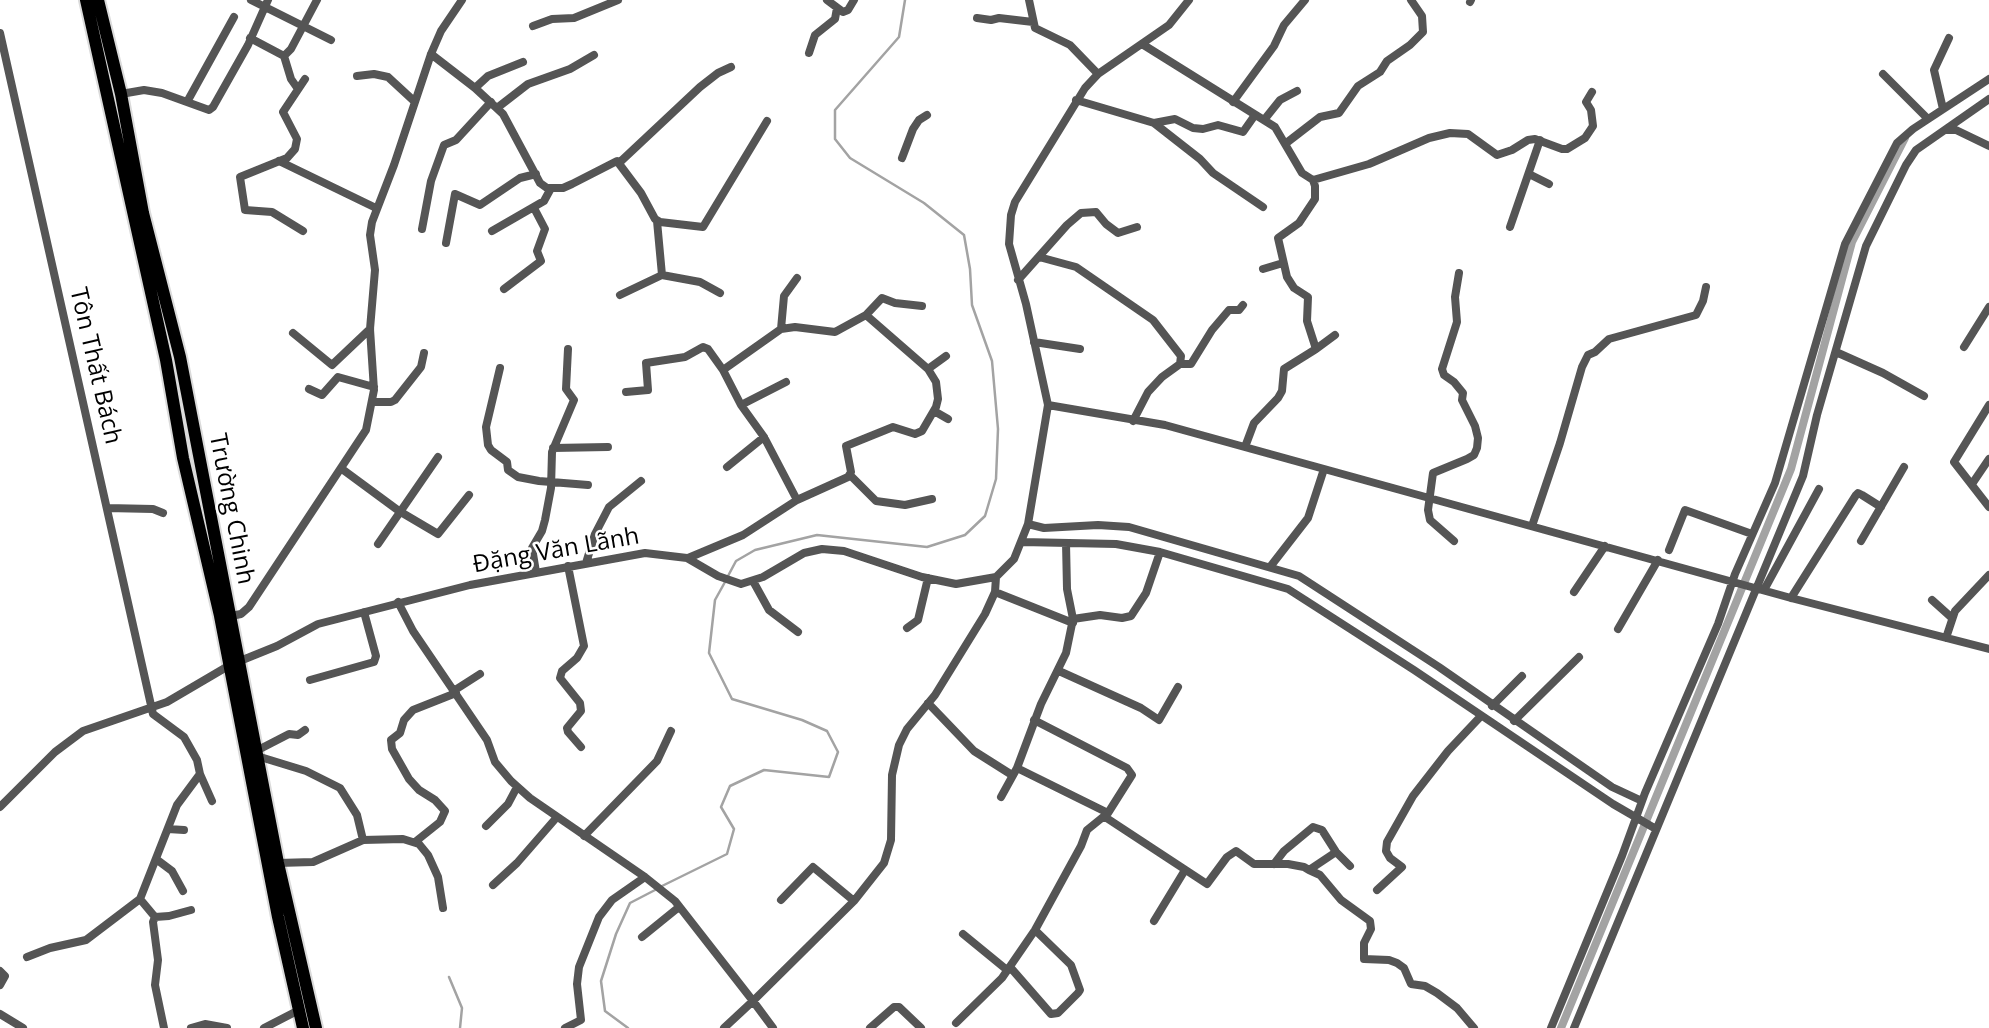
<!DOCTYPE html>
<meta charset="utf-8">
<style>
body{margin:0}
canvas{display:block;background:#fff}
</style>
<canvas width="1989" height="1028"></canvas>
<script>
const context = document.querySelector('canvas').getContext('2d');
context.lineJoin = 'round';
function poly(rows) {
  const path = new Path2D();
  for (const r of rows) {
    path.moveTo(r[0], r[1]);
    for (let i = 2; i < r.length; i += 2) path.lineTo(r[i], r[i + 1]);
  }
  return path;
}
function trace(path, color, width, dash) {
  context.strokeStyle = color;
  context.lineWidth = width;
  context.lineCap = dash ? 'butt' : 'round';
  context.setLineDash(dash || []);
  context.stroke(path);
}
function drawText(font, color, halo, rows, align = 'center') {
  context.font = font + ' "Open Sans",sans-serif';
  context.lineWidth = 5;
  context.setLineDash([]);
  context.textBaseline = 'middle';
  context.strokeStyle = halo;
  context.fillStyle = color;
  for (const [text, x, y, turn = 0] of rows) {
    context.save();
    context.translate(x, y);
    context.rotate((+turn || 0) * Math.PI / 180);
    context.textAlign = isNaN(turn) ? turn : align;
    if (halo) context.strokeText(text, 0, 0);
    context.fillText(text, 0, 0);
    context.restore();
  }
}
const stream = poly([
 [728,576,736,561,755,550,817,535,927,547,965,535,985,516,996,479,998,429,992,361,972,305,970,269,964,235,924,203,850,158,835,139,835,110,899,37,905,0],
 [662,886,727,854,734,829,721,807,730,786,764,770,829,777,838,752,827,731,802,720,732,699,709,653,715,600,725,582],
 [449,977,462,1008,460,1028],
 [628,1028,605,1011,601,981,616,934,630,903,657,889]
]);
const canal = poly([
 [1561,1028,1791,469,1852,242,1905,138]
]);
const minor = poly([
 [251,0,331,40],
 [827,0,843,12,848,10,854,0],
 [1029,0,1035,28,1070,45,1098,74],
 [1470,2,1471,0],
 [977,18,991,20,999,18,1033,22],
 [533,26,552,19,574,18,618,0],
 [0,33,153,714,184,737,197,760,200,774,177,805,140,899,86,940,50,948,27,957],
 [250,38,284,56,291,79,298,89],
 [1142,44,1275,127,1302,173,1313,180,1315,186,1315,199,1299,223,1278,238,1287,277,1294,288,1308,297,1307,321,1316,349,1284,369,1282,391,1278,398,1254,423,1245,447],
 [809,53,815,35,835,19,837,8],
 [431,54,475,88,503,114,540,183,547,188,563,188,572,184,617,161,641,193,655,219,660,222,703,227,767,121],
 [284,56,291,49,317,0],
 [1883,74,1928,119],
 [357,76,374,74,388,77,414,101],
 [475,88,488,76,523,62],
 [121,94,144,90,162,93,209,110,213,107,248,45,268,0],
 [1076,100,1154,123,1200,159,1213,173,1263,207],
 [187,102,234,17],
 [1233,102,1274,46,1284,25,1305,0],
 [497,108,528,84,570,69,594,55],
 [1943,109,1934,70,1949,38],
 [1264,120,1280,100,1297,91],
 [1154,123,1175,119,1193,128,1203,129,1218,125,1243,132,1255,115],
 [1945,130,1956,130,1989,146],
 [1285,144,1320,117,1339,113,1358,86,1380,72,1387,61,1410,45,1423,32,1422,16,1411,0],
 [902,158,913,129,919,120,927,115],
 [279,161,376,208],
 [619,163,700,87,718,73,731,67],
 [1529,174,1549,184],
 [1313,180,1369,164,1429,138,1450,133,1468,134,1497,155,1512,150,1528,140,1535,139,1562,149,1567,149,1585,138,1593,126,1591,110,1586,102,1592,92],
 [1510,227,1540,140],
 [422,229,431,181,444,145,456,140,491,102],
 [303,231,272,212,245,210,240,177,287,158,295,149,297,139,283,112,305,79],
 [492,231,544,201,550,190],
 [446,243,455,194,480,205,520,178,536,174],
 [1039,257,1076,267,1153,320,1181,356,1180,364],
 [1263,269,1283,263],
 [662,275,700,282,720,293],
 [1018,280,1067,225,1081,213,1096,212,1106,224,1118,233,1137,227],
 [504,289,541,261,537,251,545,229,534,208],
 [620,295,662,275,657,221],
 [781,329,784,296,797,278],
 [293,333,332,365,370,329],
 [1034,342,1080,349],
 [1964,347,1989,307],
 [1316,349,1335,335],
 [1836,352,1883,373,1924,396],
 [500,368,486,427,488,445,491,450,507,462,508,470,518,477,539,481,588,485],
 [928,369,946,356],
 [723,370,781,329,795,327,835,332,866,315,882,298,895,303,922,306],
 [309,389,322,395,338,377,374,387],
 [626,392,648,390,646,363,685,357,703,347,708,349,723,370,741,405,764,437,797,500],
 [373,402,391,402,395,400,421,367,424,353],
 [741,405,786,382],
 [1048,405,1165,425,1791,598,1989,649],
 [1989,405,1954,462,1989,507],
 [934,411,948,419],
 [1133,421,1148,392,1162,377,1180,364,1191,364,1212,330,1229,310,1239,310,1243,305],
 [553,448,608,447],
 [727,467,764,437],
 [342,469,399,511,438,534,469,495],
 [850,475,876,501,905,505,932,499],
 [1972,484,1989,459],
 [107,508,153,509,163,513],
 [1028,524,1044,528,1098,525,1129,527,1299,576,1439,667,1612,787,1642,801],
 [1532,526,1560,443,1582,367,1588,355,1595,352,1609,339,1696,315,1703,301,1706,287],
 [1454,541,1430,520,1428,510,1433,473,1467,459,1474,455,1477,448,1478,438,1475,426,1462,400,1463,393,1454,382,1444,375,1442,369,1457,322,1455,297,1459,273],
 [1861,541,1904,467],
 [1022,542,1116,544,1160,552,1288,589,1414,670,1613,804,1656,829],
 [378,544,438,457],
 [1669,550,1685,510,1752,534],
 [688,558,743,535,797,500,848,477,851,472,846,446,893,427,915,434,922,431,936,407,938,399,936,382,928,369,866,315],
 [586,563,595,534,609,507,641,481],
 [568,566,584,646,577,658,562,671,560,678,580,703,581,711,567,728,568,732,581,747],
 [1270,567,1308,518,1324,469],
 [536,572,532,548,542,531,545,520,551,488,552,452,574,400,566,389,568,349],
 [753,581,769,610,798,632],
 [1764,590,1819,489],
 [995,592,1073,623],
 [1574,592,1605,546],
 [1791,598,1856,495,1858,493,1862,495,1881,507],
 [1932,600,1952,618],
 [398,602,413,631,487,740,495,762,511,781,530,798,645,877,675,901,753,1001,854,901,884,863,891,840,892,775,899,745,907,729,935,695,985,614,995,592,996,577],
 [226,617,241,614,249,607,366,430,374,390,370,329,375,270,370,235,372,222,394,165,431,54,441,31,462,0],
 [1073,619,1100,615,1122,618,1131,616,1146,593,1160,552],
 [907,628,918,620,928,578],
 [1618,629,1658,560],
 [1946,638,1955,611,1989,575],
 [1059,671,1141,708,1159,720,1178,687],
 [310,680,374,662,376,656,364,612],
 [455,690,480,674],
 [928,703,974,751,1012,775],
 [1492,706,1522,676],
 [1514,721,1579,657],
 [256,751,289,734,298,735,305,730],
 [257,756,306,771,340,788,357,815,363,840,403,839,419,844,428,855,438,877,443,908],
 [1017,768,1108,813],
 [200,774,212,801],
 [1001,797,1017,768,1041,704,1066,653,1073,619,1067,589,1066,543],
 [0,807,55,752,83,731,167,702,230,665,277,646,318,624,470,585,645,553,687,558,718,576,741,584,763,577,804,553,822,549,844,551,922,577,956,584,996,577,1014,559,1028,524,1048,405,1026,304,1009,244,1011,215,1015,202,1085,88,1098,74,1169,25,1189,0],
 [1105,817,1207,884,1227,857,1236,851,1254,864,1288,864,1304,867,1309,870,1336,852],
 [486,826,508,804,517,787],
 [168,829,184,830],
 [584,836,657,761,671,731],
 [415,842,440,822,445,811,435,800,419,790,409,779,392,749,391,740,400,733,404,720,413,710,456,693],
 [156,859,172,871,183,891],
 [278,863,313,862,363,840],
 [1274,864,1284,851,1313,827,1322,830,1336,852,1350,866],
 [1309,870,1320,875,1341,900,1370,921,1371,929,1364,943,1364,959,1389,960,1397,963,1404,968,1411,984,1425,986,1437,993,1457,1008,1474,1028],
 [493,885,517,863,557,817],
 [1377,890,1402,867,1390,858,1386,851,1387,842,1413,796,1448,751,1481,716],
 [140,899,155,917,153,922,158,960,155,985,164,1028],
 [781,900,813,867,854,901],
 [155,917,169,916,191,910],
 [1154,921,1185,870],
 [963,934,1007,970],
 [642,937,679,907],
 [1010,967,1051,1014,1058,1013,1078,993,1080,990,1071,965,1035,930],
 [0,971,5,976,0,985],
 [0,1014,23,1028],
 [956,1023,1002,978,1035,930,1081,846,1087,830,1108,813,1132,775,1127,768,1034,720],
 [191,1028,205,1024,227,1028],
 [264,1028,299,1010],
 [565,1028,581,1020,577,984,579,967,599,917,612,900,645,877],
 [724,1028,753,1001,773,1028],
 [870,1028,894,1007,899,1007,921,1028],
 [1551,1028,1622,856,1645,793,1718,624,1735,574,1775,483,1845,244,1897,143,1913,129,1989,79],
 [1574,1028,1803,476,1817,415,1866,246,1906,165,1916,150,1989,99]
]);
const trunk = poly([
 [86,0,166,360,183,458,220,616,278,917,303,1028],
 [98,0,121,94,143,213,180,357,278,863,316,1028]
]);
const streetNames = [
 ["Tôn Thất Bách",95,366,77],
 ["Trường Chinh",231,509,79],
 ["Đặng Văn Lãnh",556,551,-10]
];
trace(stream, '#a3a3a3', 2.5);
trace(canal, '#a3a3a3', 8);
trace(trunk, '#dbdbdb', 16);
trace(minor, '#555', 8);
trace(trunk, '#000', 12);
drawText('24px', '#000', '#fff', streetNames);
</script>
